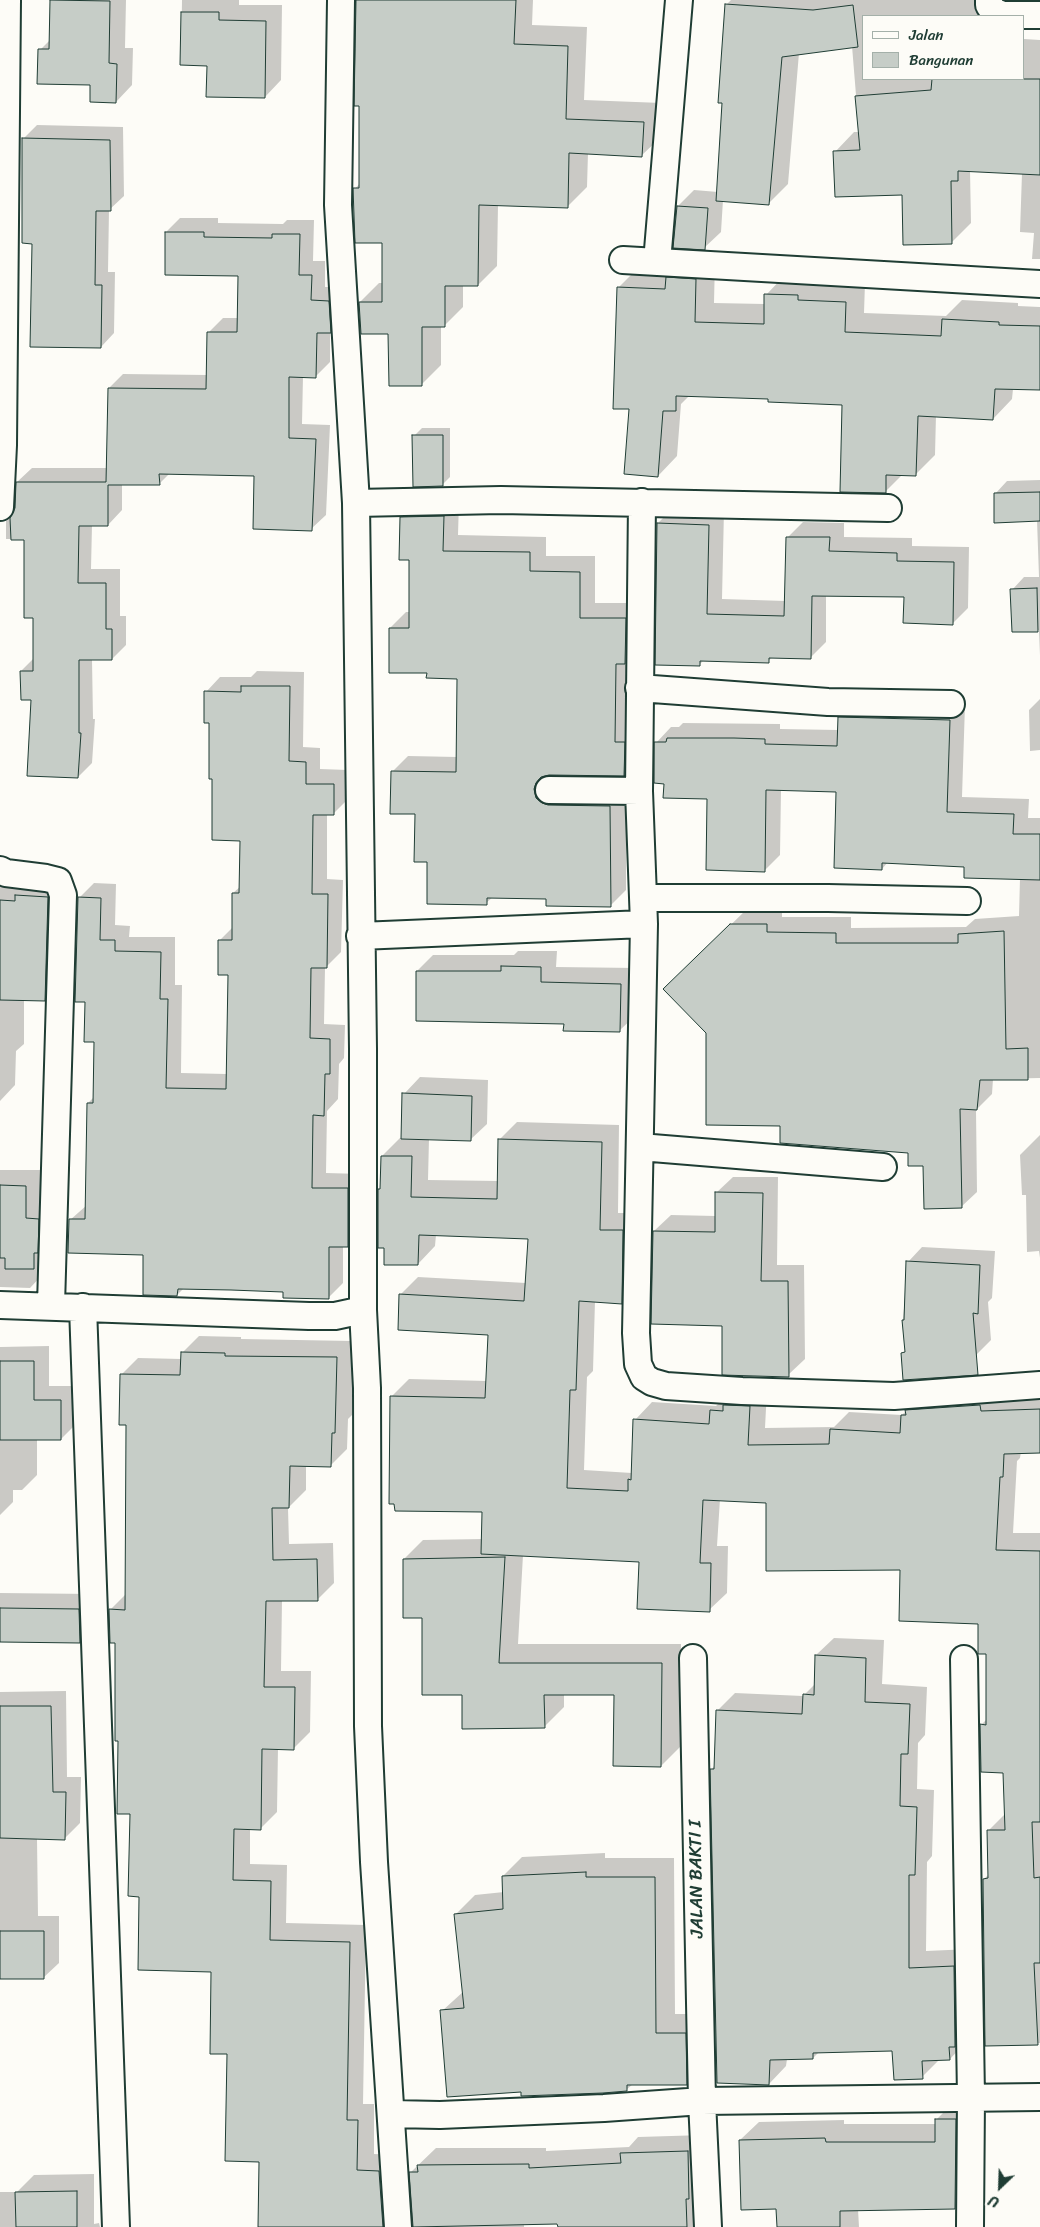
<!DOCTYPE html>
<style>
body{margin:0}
#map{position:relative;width:1040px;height:2227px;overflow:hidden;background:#fdfcf7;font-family:Sriracha,sans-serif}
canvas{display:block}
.legend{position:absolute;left:862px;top:15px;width:162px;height:65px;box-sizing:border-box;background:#fdfcf7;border:1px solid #a4b0a9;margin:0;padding:6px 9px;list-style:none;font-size:15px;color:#1f3d34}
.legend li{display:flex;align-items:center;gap:10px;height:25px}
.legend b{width:25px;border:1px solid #a4b0a9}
.north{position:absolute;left:975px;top:2162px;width:50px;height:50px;-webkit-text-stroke:4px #fdfcf7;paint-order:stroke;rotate:204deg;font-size:14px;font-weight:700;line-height:20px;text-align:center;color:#1f3d34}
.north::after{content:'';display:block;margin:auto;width:18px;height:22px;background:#1f3d34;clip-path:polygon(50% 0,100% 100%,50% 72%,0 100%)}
</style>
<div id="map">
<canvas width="1040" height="2227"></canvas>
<ul class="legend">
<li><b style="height:6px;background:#fdfcf7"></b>Jalan</li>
<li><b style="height:14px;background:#c6cdc7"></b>Bangunan</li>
</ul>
<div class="north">U</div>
</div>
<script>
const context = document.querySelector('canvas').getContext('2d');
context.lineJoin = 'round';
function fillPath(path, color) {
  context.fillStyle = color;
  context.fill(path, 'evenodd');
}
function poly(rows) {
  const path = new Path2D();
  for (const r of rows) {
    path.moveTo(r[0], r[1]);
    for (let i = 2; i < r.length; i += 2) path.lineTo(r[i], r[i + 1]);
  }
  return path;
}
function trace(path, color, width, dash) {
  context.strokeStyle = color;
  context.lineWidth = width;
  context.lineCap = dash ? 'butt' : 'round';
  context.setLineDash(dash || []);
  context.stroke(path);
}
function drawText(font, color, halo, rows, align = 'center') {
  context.font = font + ' Sriracha,sans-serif';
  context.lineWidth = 4;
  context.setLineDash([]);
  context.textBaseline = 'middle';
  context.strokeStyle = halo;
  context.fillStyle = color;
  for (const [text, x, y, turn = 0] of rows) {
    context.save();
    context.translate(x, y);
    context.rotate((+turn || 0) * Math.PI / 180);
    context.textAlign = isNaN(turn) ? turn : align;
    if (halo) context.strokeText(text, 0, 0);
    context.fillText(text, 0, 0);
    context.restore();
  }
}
const shadow = poly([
 [51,0,126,0,125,48,133,48,132,85,116,102,40,50,51,39],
 [182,0,239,0,239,5,282,5,281,80,265,97,208,64,181,64],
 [377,0,533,0,532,25,587,27,584,100,662,103,661,137,641,156,588,153,587,187,568,206,498,205,497,266,478,285,463,285,463,307,444,326,441,326,441,365,422,384,389,333,362,332,360,302,379,283,383,283,383,242,355,189,360,183],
 [731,0,986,0,987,16,864,16,864,79,1024,79,1024,39,1040,40,1040,259,1032,259,1034,233,1020,232,1022,173,970,170,971,223,952,242,903,194,835,152,854,132,859,132,852,46,799,53,788,184,769,203,723,200,721,232,704,248,678,206,694,190,718,192,724,102,726,5],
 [37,125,123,127,124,196,109,210,108,272,115,272,114,333,101,347,33,242,24,138],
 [180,218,218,218,218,223,283,224,287,220,314,220,313,261,325,261,325,287,343,287,344,318,330,332,330,362,315,377,303,376,302,424,330,425,326,515,311,529,255,475,170,473,159,484,122,484,122,510,108,525,92,525,91,569,120,569,120,616,126,616,126,645,112,659,92,659,93,719,95,719,92,763,78,777,32,699,21,671,34,658,34,617,25,539,6,539,6,521,16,508,17,482,32,468,107,468,109,388,123,374,208,375,209,332,223,318,238,318,239,274,166,232],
 [715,260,714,303,765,304,766,295,785,275,865,283,864,313,946,316,962,300,1018,303,1018,306,1040,307,1040,389,1013,389,1012,399,993,419,936,415,935,455,915,475,903,474,885,492,844,404,769,398,690,395,681,404,677,456,658,476,630,408,618,288,637,269],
 [422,428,450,428,450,477,442,485,414,436],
 [1040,480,1040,656,1039,630,1013,631,1012,590,1024,577,1039,577,1037,520,995,494,1007,481],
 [459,501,458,535,546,537,546,556,595,556,595,603,641,603,639,759,624,775,550,774,552,782,626,790,626,890,610,906,548,897,493,897,486,903,428,861,416,813,392,772,408,756,458,757,458,677,428,672,390,628,406,612,410,612,410,559,401,518,417,502],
 [673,508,724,510,722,599,786,601,788,537,803,522,844,523,844,537,912,538,912,546,969,547,968,608,953,623,905,596,826,595,826,642,810,658,773,657,768,661,704,660,699,665,658,523],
 [257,671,304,672,303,747,320,748,320,769,348,770,348,799,333,814,327,814,327,879,343,880,341,952,325,968,324,1024,345,1025,344,1058,339,1064,338,1099,327,1111,326,1173,362,1174,362,1231,347,1246,343,1246,343,1283,328,1298,285,1291,184,1288,177,1295,145,1254,70,1220,87,1205,88,1103,94,1097,95,1041,86,1001,79,898,94,883,116,884,115,925,130,926,129,937,175,937,175,985,182,985,181,1073,227,1074,229,973,219,941,233,927,233,893,241,886,242,840,214,778,210,722,206,692,220,677,251,677],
 [1040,699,1040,750,1030,751,1029,710],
 [855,702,965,705,962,797,1029,799,1028,818,1040,818,1040,1078,993,1079,992,1094,976,1110,977,1192,961,1207,924,1165,909,1152,782,1125,708,1033,665,989,747,909,782,909,782,917,851,917,851,928,966,927,975,919,1019,916,1020,878,965,865,888,862,882,869,837,791,781,789,780,855,764,871,709,798,665,782,656,743,671,727,679,727,683,723,780,724,780,729,838,730,839,718],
 [0,880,62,881,60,985,44,1000,24,1000,24,1044,16,1051,15,1085,0,1101],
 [518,951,557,951,556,967,637,968,636,1015,619,1031,417,971,433,955,514,955],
 [420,1077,488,1080,487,1124,470,1140,429,1139,428,1180,499,1181,499,1140,517,1122,619,1125,618,1213,640,1213,639,1285,621,1302,595,1301,593,1371,587,1377,584,1470,632,1473,635,1420,652,1402,716,1406,729,1393,767,1389,765,1428,834,1427,849,1412,902,1415,924,1393,1040,1392,1040,1452,1021,1452,1020,1458,1017,1461,1013,1533,1040,1533,1040,2043,986,2045,984,1879,989,1874,988,1831,1006,1813,1005,1771,981,1725,987,1719,988,1652,980,1623,901,1569,767,1502,720,1499,717,1546,728,1546,727,1593,709,1610,640,1561,523,1555,518,1644,681,1644,680,1747,661,1766,616,1694,564,1694,564,1707,545,1726,463,1694,423,1616,404,1559,423,1540,483,1539,483,1511,391,1397,409,1379,487,1381,489,1333,400,1295,418,1277,526,1283,529,1238,436,1235,435,1246,418,1264,386,1246,379,1190,381,1188,382,1156,400,1138,402,1138,404,1094],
 [1040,1135,1040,1258,1039,1251,1027,1252,1026,1195,1022,1195,1020,1155],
 [0,1170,42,1170,41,1203,45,1272,30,1288,0,1287],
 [733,1177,778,1177,777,1265,804,1265,805,1359,788,1375,723,1324,654,1231,671,1215,716,1216,716,1193],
 [922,1247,995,1251,992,1298,988,1302,991,1340,976,1355,903,1320,908,1262],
 [199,1336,241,1337,241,1339,353,1341,352,1415,348,1419,347,1449,330,1466,306,1465,306,1490,288,1508,289,1544,333,1543,334,1583,317,1600,282,1600,281,1671,311,1671,310,1732,293,1749,278,1748,277,1812,260,1829,250,1828,250,1864,287,1865,286,1923,366,1925,363,2104,374,2104,374,2154,396,2155,391,2227,259,2227,260,2161,228,2053,212,1971,140,1895,120,1740,117,1642,110,1610,127,1593,127,1424,121,1375,138,1358,182,1359,182,1353],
 [49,1346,49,1386,76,1386,76,1424,61,1439,37,1439,37,1475,22,1490,13,1490,13,1502,0,1515,0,1347],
 [0,1593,94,1594,95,1626,80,1642,0,1640],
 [834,1638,884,1640,882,1684,927,1687,925,1735,918,1743,917,1789,934,1790,932,1856,927,1862,926,1951,971,1949,967,2041,950,2059,940,2059,922,2077,893,2050,820,2051,813,2058,787,2059,786,2066,769,2084,712,1769,715,1765,717,1711,735,1693,803,1696,815,1684,816,1655],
 [66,1691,67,1777,81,1777,80,1823,65,1838,37,1838,38,1916,59,1916,59,1963,43,1978,0,1978,0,1692],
 [605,1853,605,1858,674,1858,675,2014,705,2014,706,2064,686,2084,633,2084,626,2090,522,2091,442,2011,464,1991,456,1914,475,1895,504,1892,503,1876,522,1857],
 [955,2101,974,2101,973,2189,955,2207,858,2209,859,2227,778,2227,777,2207,740,2140,759,2122,844,2120,844,2124,936,2124,936,2120],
 [704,2135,697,2227,559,2227,559,2223,524,2224,524,2227,414,2227,411,2172,436,2148,546,2148,546,2151,629,2147,638,2137],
 [94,2174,94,2224,99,2223,100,2227,0,2227,0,2192,17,2192,34,2175]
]);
const building = poly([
 [50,0,110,1,109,63,117,64,116,103,90,102,90,85,37,84,38,49,49,49,50,0],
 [356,0,516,0,514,44,568,46,566,119,644,122,642,157,569,153,568,208,479,205,478,286,445,286,445,327,422,327,422,386,389,386,388,334,361,334,359,302,382,302,382,243,355,243,353,188,359,188,359,106,354,106,356,0],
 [725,4,813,10,853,5,858,47,782,57,769,205,716,201,722,103,718,103,725,4],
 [181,12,219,12,219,20,266,21,265,98,206,97,207,66,180,65,181,12],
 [932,79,1040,79,1040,175,958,171,958,181,951,181,952,244,903,245,902,195,835,197,833,151,860,150,855,96,931,90,932,79],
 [22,138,110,140,111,211,96,211,95,285,102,285,101,348,30,347,32,244,22,243,22,138],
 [677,206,708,208,705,250,673,248,677,206],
 [165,232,204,232,204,237,272,238,272,234,300,234,299,275,312,275,311,300,329,301,331,333,317,333,316,378,289,377,289,438,316,439,312,531,253,529,254,476,159,474,160,485,108,485,108,526,79,526,78,583,106,583,106,629,112,629,112,660,79,660,79,733,81,733,78,778,27,776,31,700,21,700,20,671,33,671,33,618,24,618,24,540,11,540,10,518,15,508,16,482,106,482,108,388,206,389,207,332,237,332,238,276,165,275,165,232],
 [666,277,696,279,695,322,764,324,764,294,798,295,798,300,846,302,845,332,941,336,942,319,999,322,999,325,1040,326,1040,390,995,389,993,420,918,416,916,476,886,475,886,493,840,492,842,405,768,402,768,399,676,396,676,411,663,411,658,477,624,474,629,409,613,409,617,287,665,289,666,277],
 [412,435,443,435,443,486,413,487,412,435],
 [1040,492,1040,521,994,523,994,493,1040,492],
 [444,516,443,551,530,552,530,571,580,572,580,618,626,618,625,664,616,664,615,742,625,742,624,776,549,775,541,777,536,783,534,789,536,798,542,803,548,805,610,806,611,907,546,906,546,899,487,898,487,905,427,904,427,862,414,862,415,814,390,814,391,771,456,772,457,679,426,678,427,673,389,673,389,628,409,628,409,560,399,560,400,517,444,516],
 [657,523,709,525,707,614,784,616,786,537,830,537,829,551,897,553,897,561,954,562,953,625,903,623,904,597,812,596,811,659,769,658,769,663,700,661,700,666,655,665,657,523],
 [1037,588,1038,632,1012,632,1010,589,1037,588],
 [241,686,290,686,289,761,306,762,306,784,334,784,334,815,313,815,312,894,328,894,327,968,311,968,310,1038,330,1039,330,1074,325,1074,324,1116,313,1115,312,1188,348,1188,348,1247,329,1247,329,1299,283,1298,283,1292,231,1290,178,1289,177,1296,143,1295,143,1255,68,1253,69,1219,85,1219,87,1103,93,1103,94,1042,84,1042,85,1002,75,1002,78,897,101,898,100,940,115,940,115,951,161,952,160,999,168,999,166,1088,226,1089,228,975,218,975,218,940,232,940,232,893,239,893,240,841,212,840,212,779,209,779,209,723,204,723,204,691,241,692,241,686],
 [838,717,950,720,947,812,1014,814,1013,834,1040,834,1040,880,964,878,964,867,882,863,882,870,834,868,836,792,766,790,765,872,706,870,707,799,663,798,664,784,654,783,654,742,666,742,667,738,734,738,765,739,765,744,837,746,838,717],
 [15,895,48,897,45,1001,0,1000,0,900,15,901,15,895],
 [730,924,767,924,767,932,836,933,836,943,958,943,958,934,1004,931,1006,1049,1028,1048,1028,1080,980,1080,977,1110,960,1109,962,1208,924,1209,923,1166,908,1166,908,1153,780,1143,780,1126,706,1125,706,1033,663,989,730,924],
 [501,966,541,967,541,982,621,984,620,1032,563,1031,564,1024,416,1021,416,971,501,971,501,966],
 [402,1093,472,1096,471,1141,401,1139,402,1093],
 [498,1139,602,1142,600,1230,623,1230,622,1304,579,1301,576,1390,570,1390,567,1488,628,1491,628,1479,631,1480,633,1419,709,1424,710,1410,723,1411,723,1405,750,1406,748,1445,829,1444,830,1429,900,1433,901,1415,906,1415,905,1410,980,1405,981,1411,1040,1409,1040,1453,1004,1454,1003,1477,1000,1477,996,1550,1040,1551,1040,1822,1032,1822,1034,1878,1040,1877,1040,1963,1034,1963,1038,2045,985,2046,983,1879,988,1878,987,1830,1005,1830,1003,1773,981,1772,980,1724,986,1725,986,1654,978,1654,978,1624,899,1621,900,1570,766,1571,766,1503,703,1500,700,1563,711,1563,710,1612,637,1609,639,1562,481,1554,482,1512,395,1511,394,1504,389,1504,390,1396,485,1398,488,1335,398,1330,399,1294,524,1301,528,1239,419,1235,418,1265,384,1265,384,1248,378,1248,378,1189,380,1189,381,1156,412,1156,411,1197,497,1199,498,1139],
 [0,1185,26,1186,26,1218,39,1219,38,1253,34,1253,34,1269,5,1269,5,1258,0,1258,0,1185],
 [715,1192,763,1193,761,1281,788,1281,789,1377,722,1375,722,1326,651,1324,653,1231,715,1232,715,1192],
 [906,1261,980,1265,978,1314,973,1313,978,1375,903,1380,901,1353,905,1352,902,1320,904,1320,906,1261],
 [181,1352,225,1353,225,1356,337,1357,335,1433,332,1433,331,1467,290,1466,289,1508,272,1508,273,1560,317,1559,318,1601,266,1601,264,1687,295,1687,294,1750,262,1749,261,1830,234,1829,233,1880,271,1881,270,1940,350,1942,347,2120,358,2120,357,2170,379,2171,383,2227,258,2227,259,2162,225,2161,227,2054,210,2054,211,1972,138,1970,139,1897,128,1896,130,1814,117,1814,118,1741,115,1741,115,1643,110,1643,109,1609,125,1610,126,1425,119,1425,120,1374,180,1375,181,1352],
 [0,1361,34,1361,34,1400,61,1400,61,1440,0,1440,0,1361],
 [505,1557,499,1663,662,1663,661,1767,613,1766,614,1695,544,1695,545,1728,462,1729,462,1695,422,1695,422,1618,403,1618,403,1559,505,1557],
 [0,1608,79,1609,80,1643,0,1642,0,1608],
 [815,1655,866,1658,865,1702,910,1704,908,1754,901,1754,900,1806,917,1807,915,1875,909,1875,909,1968,954,1966,955,2047,949,2047,950,2060,922,2061,923,2079,894,2080,892,2051,813,2053,813,2059,770,2060,769,2085,717,2083,710,1769,714,1769,716,1710,802,1714,803,1694,814,1695,815,1655],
 [0,1706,51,1706,53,1792,66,1792,65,1840,0,1838,0,1706],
 [586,1872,586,1877,655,1877,656,2033,686,2033,687,2085,627,2085,627,2091,603,2093,521,2096,521,2092,447,2097,440,2010,464,2008,454,1914,503,1909,502,1876,586,1872],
 [0,1931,44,1931,44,1979,0,1979,0,1931],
 [935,2119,956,2119,955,2209,840,2211,840,2227,777,2227,776,2209,741,2210,739,2140,825,2138,826,2142,935,2142,935,2119],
 [688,2151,689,2199,686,2199,687,2227,558,2227,557,2224,413,2227,409,2172,418,2172,417,2165,529,2164,529,2168,621,2163,620,2153,688,2151],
 [77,2191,77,2227,16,2227,15,2192,77,2191]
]);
const minor = poly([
 [341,0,338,205,356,503,363,1049,363,1310,367,1388,368,1726,374,1862,398,2227],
 [989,0,989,5,993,11,1003,15,1040,15],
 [623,260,1040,284],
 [657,262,679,0],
 [642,502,639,791,644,924,636,1333,638,1364,644,1377,652,1382,666,1386,742,1391,894,1396,1040,1385],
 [356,503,501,500,888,508],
 [0,507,3,445,7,0],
 [639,688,828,702,951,704],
 [549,790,639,791],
 [0,870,6,873,46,878,58,881,63,895,51,1305],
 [644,898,828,898,967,901],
 [360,936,644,924],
 [640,1147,883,1167],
 [0,1305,309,1316,335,1316,363,1310],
 [83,1307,116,2227],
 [693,1658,702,2101,708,2227],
 [964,1659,971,2097,970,2227],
 [392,2114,440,2115,604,2108,702,2101,1040,2097]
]);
const streetNames = [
 ["JALAN BAKTI I",697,1879,-91]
];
fillPath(shadow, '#0003');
fillPath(building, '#c6cdc7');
trace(building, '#1f3d34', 1);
trace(minor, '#1f3d34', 30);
trace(minor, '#fdfcf7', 26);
drawText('18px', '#1f3d34', '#fdfcf7', streetNames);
</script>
